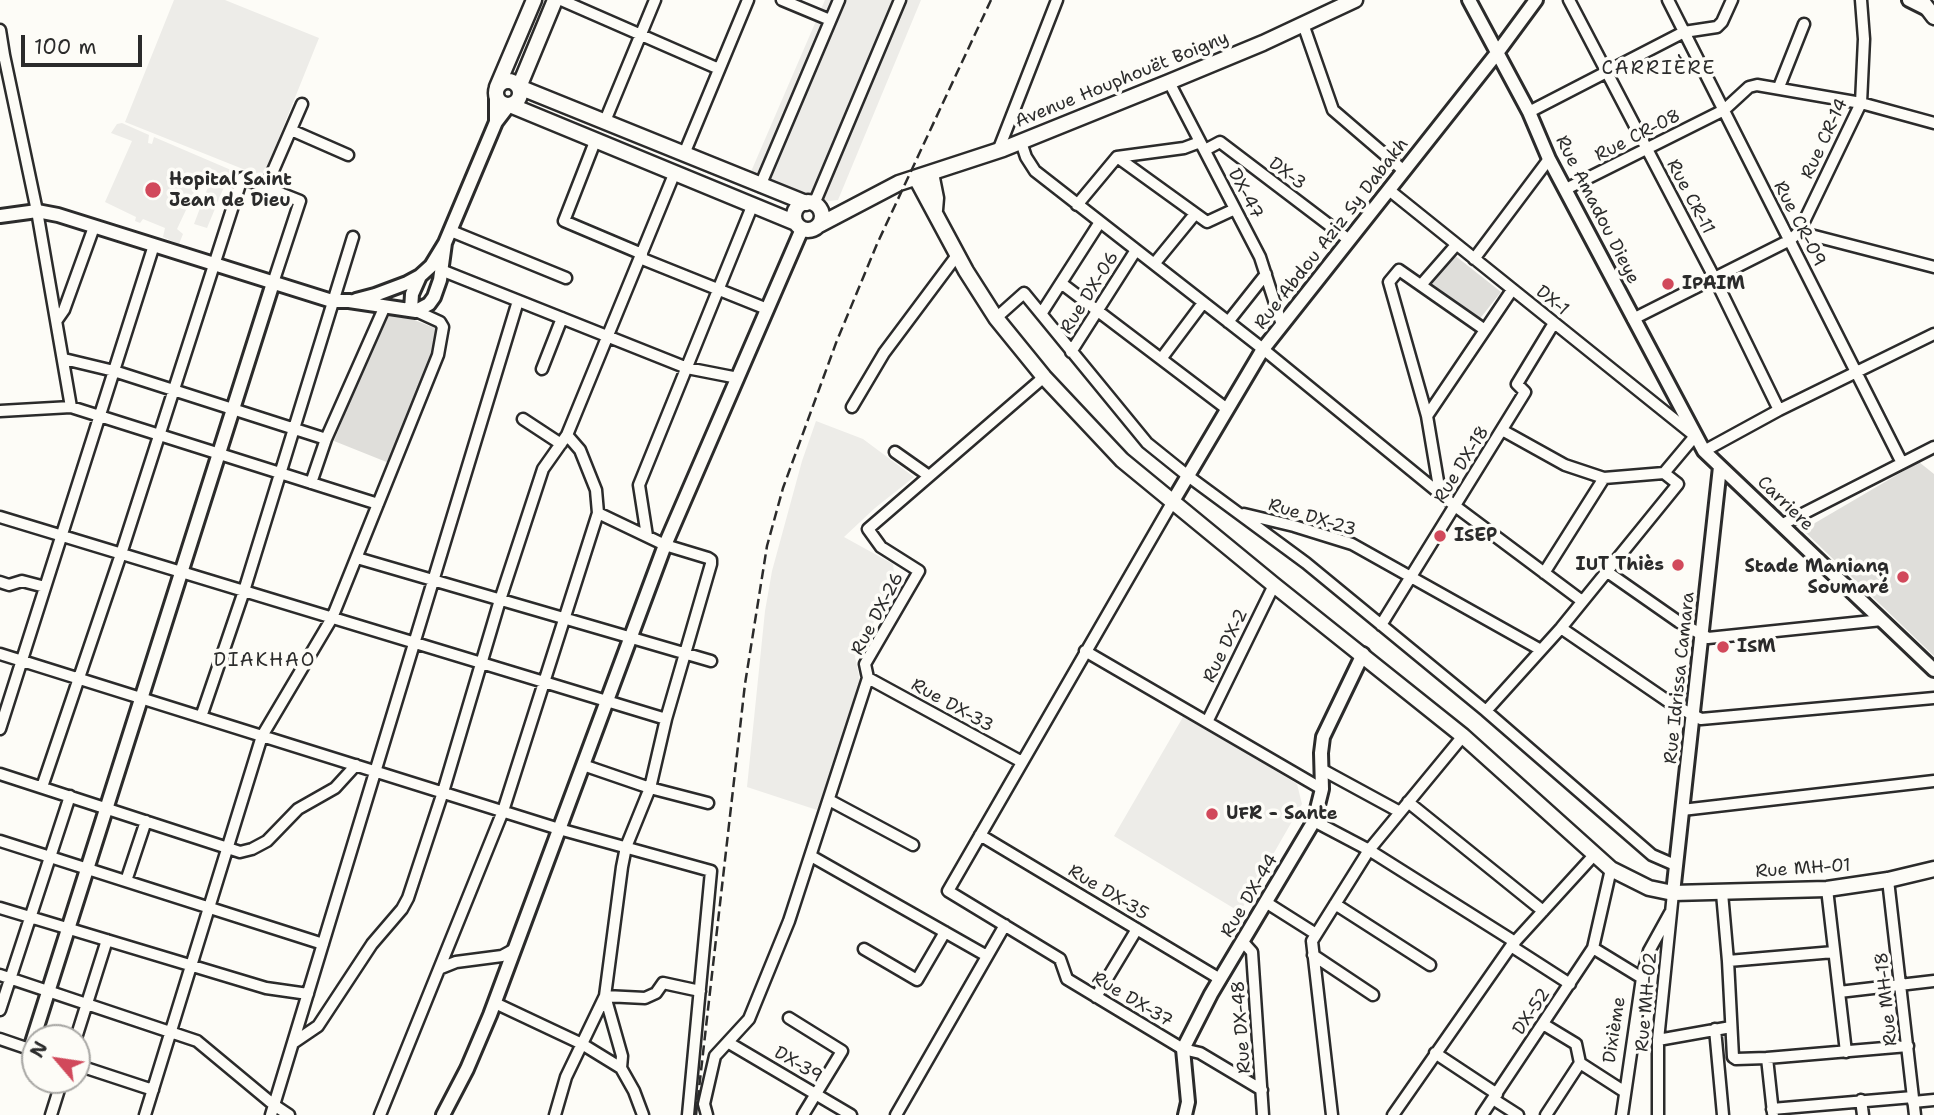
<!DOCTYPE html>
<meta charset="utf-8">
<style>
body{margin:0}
#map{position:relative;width:1934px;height:1115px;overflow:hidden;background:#fdfcf7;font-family:"Shantell Sans",sans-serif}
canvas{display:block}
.north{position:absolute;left:21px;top:1024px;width:70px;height:70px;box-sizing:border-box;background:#fdfcf7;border:2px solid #a9a8a5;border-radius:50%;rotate:299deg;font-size:19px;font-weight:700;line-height:28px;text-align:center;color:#2b2b2b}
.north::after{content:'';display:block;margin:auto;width:24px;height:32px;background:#d1495b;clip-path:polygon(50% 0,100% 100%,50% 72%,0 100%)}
.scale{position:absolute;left:21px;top:35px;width:121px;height:32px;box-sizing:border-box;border:4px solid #2b2b2b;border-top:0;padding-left:9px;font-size:21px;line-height:24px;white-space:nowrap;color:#2b2b2b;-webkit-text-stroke:5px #fdfcf7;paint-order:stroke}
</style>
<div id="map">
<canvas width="1934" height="1115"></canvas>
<div class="north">N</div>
<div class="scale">100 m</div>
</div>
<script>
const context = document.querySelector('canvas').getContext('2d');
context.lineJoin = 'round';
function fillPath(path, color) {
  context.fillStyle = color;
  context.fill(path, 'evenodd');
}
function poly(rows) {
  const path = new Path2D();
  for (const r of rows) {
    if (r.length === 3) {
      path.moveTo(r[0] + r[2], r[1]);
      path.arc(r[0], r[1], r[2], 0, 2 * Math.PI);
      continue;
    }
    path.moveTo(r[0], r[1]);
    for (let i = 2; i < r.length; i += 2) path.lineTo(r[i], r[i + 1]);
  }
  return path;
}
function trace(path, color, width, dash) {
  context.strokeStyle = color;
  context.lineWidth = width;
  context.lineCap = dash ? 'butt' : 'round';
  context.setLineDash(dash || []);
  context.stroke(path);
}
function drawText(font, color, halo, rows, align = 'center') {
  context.font = font + ' "Shantell Sans",sans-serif';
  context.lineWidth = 7;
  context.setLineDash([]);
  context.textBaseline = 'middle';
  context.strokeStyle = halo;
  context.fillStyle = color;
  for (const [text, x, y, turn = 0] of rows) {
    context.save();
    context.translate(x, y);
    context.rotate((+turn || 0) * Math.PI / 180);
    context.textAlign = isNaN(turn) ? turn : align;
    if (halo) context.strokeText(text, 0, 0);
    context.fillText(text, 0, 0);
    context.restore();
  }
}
const built = poly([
 [174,0,225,0,319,38,263,177,125,122],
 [825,0,921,0,838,200,821,202,750,174],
 [122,123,149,135,148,143,152,144,154,137,231,170,207,228,194,224,211,179,203,174,177,229,183,234,179,244,163,237,165,228,143,219,140,223,135,221,136,217,105,202,132,141,111,133,117,124],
 [816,421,863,439,914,477,875,508,844,537,893,564,895,583,855,657,861,685,817,810,747,787,765,611,772,571,802,461],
 [1183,717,1232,743,1297,784,1302,804,1240,912,1114,836]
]);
const green = poly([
 [1453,254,1501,292,1478,321,1429,283],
 [387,309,442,331,389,463,334,441],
 [1919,462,1934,474,1934,656,1803,530]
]);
const minor = poly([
 [561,0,719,69],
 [782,0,830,20],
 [1569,0,1715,279,1779,410],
 [1668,0,1902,463],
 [1303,24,1333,110,1404,171],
 [0,30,4,55,1,56],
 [4,55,37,211,71,407],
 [1169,82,1260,257,1282,325],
 [1779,87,1804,24],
 [1529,112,1684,32,1717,27,1722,22,1732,0],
 [605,121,655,0],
 [291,130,348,155],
 [596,139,564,221,642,254],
 [1021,142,1026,157,1035,171,1263,349,1455,506,1582,601],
 [1205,150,1220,142,1349,240],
 [998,151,1057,0],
 [684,154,748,0],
 [1117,157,1207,222,1235,209],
 [760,186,839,0],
 [266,187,302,104],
 [1566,189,1724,110,1749,87,1757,85,1861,103,1934,123],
 [1389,190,1695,436,1664,473],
 [813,204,817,197,900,0],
 [1077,205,1117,157,1184,148,1200,142],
 [451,231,566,278],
 [1799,232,1934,267],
 [640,258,767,309],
 [1474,259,1549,159],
 [1154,264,1195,214],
 [441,270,687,368,738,378],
 [1061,283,1227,409],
 [1421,285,1456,245],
 [1041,314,1100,222],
 [996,318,1024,293,1147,443,1188,476,1306,563,1486,711,1652,855,1675,865],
 [1633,319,1790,240,1799,232,1861,103,1864,39,1861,0],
 [57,320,64,310,94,227],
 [1228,322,1266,274],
 [1071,352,1136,250],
 [64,359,114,371,326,439,311,483],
 [1161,359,1203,303],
 [542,369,562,318],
 [852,407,884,353,958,254],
 [0,411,71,407,378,504],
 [1427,416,1512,290],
 [523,419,561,444],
 [1502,430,1565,465,1604,478],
 [326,439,385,306],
 [1704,451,1779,410,1934,334],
 [895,452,929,476],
 [1440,493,1427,416,1389,282,1399,270,1485,330],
 [1173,501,948,891,1060,959,1067,979,1183,1049,1200,1053,1262,1090],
 [1244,514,1294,526,1352,544,1541,650],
 [0,517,666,719],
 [1781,525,1934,447],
 [647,536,639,485,753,204],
 [357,558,711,661],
 [1606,571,1679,622,1708,638,1882,620],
 [0,582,9,585,22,581,45,587],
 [1381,625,1525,392,1517,384,1554,323],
 [1561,628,1672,704,1701,719,1934,698],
 [1085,651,1322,789],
 [0,654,559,829,711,871,688,1115],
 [868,678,1022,762],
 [1486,711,1561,628,1678,484,1664,473,1604,478,1544,573],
 [201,717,244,591,353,237],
 [1207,722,1274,585],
 [0,729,154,245],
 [583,765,650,788,708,803],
 [1321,769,1400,812],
 [0,774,240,852,252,849,267,841,298,809,335,788,356,765],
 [42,787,121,554,242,178,300,201,273,283],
 [829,800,913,845],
 [1408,802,1543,911],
 [1682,810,1934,781],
 [1314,821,1369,850,1515,942],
 [980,835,1220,979],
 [0,841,323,944],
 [811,856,987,956],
 [1888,880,1915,1115],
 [126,881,146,821],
 [1827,889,1846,1052],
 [1722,893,1728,961,1733,1057,1736,1059,1767,1058,1908,1046],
 [1267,903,1316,934],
 [1335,904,1430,965],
 [0,908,266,988,308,994],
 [1243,942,1252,952,1263,1115],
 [1511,946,1570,984],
 [1593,948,1642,978],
 [864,949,917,980,945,932],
 [1313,955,1373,995],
 [1728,961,1834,952],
 [441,968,456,962,502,956,513,950],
 [0,975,197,1041,274,1105,289,1115],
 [1839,992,1934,981],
 [605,996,645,998,656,993,663,983,700,991],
 [605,996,622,1056,621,1068],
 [1096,997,1137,929],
 [495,1003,582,1044,621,1068,634,1091,643,1115],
 [0,1010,70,796],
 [789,1018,842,1051,803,1115],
 [1543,1024,1576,1044,1580,1063,1546,1115],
 [1715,1029,1723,1115],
 [76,1038,107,940],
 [0,1039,35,1051],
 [1658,1040,1731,1027],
 [293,1043,318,1026,372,944,402,909,408,898,443,792,500,600,543,469,567,435,675,172],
 [729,1043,851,1115],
 [1435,1053,1497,1094],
 [1767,1058,1773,1113],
 [1580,1063,1625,1092],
 [77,1065,153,1090],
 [1493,1099,1518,1115],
 [1861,1100,1863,1115],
 [1913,1102,1934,1100],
 [1772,1109,1913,1097],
 [51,1115,62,1080],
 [145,1115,262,736,332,618,438,355,443,327,440,322,416,311],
 [271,1115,518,301],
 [380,1115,503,811,598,513,596,490,580,450,567,435],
 [555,1115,566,1077,605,996,622,867,626,847,650,788,666,719,711,564,711,560,708,558,665,545,598,513],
 [707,1115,704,1104,715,1056,749,1019,789,921,868,678,865,664,919,571,881,547,868,529,1044,377],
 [896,1115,1005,925],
 [1332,1115,1312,941,1369,850,1463,736],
 [1393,1115,1511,946,1595,854],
 [1482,1115,1593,948,1611,869],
 [1622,1115,1642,978,1649,951,1670,913],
 [1658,1115,1658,1040,1673,893]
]);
const tertiary = poly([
 [1469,0,1529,112,1549,159,1704,451,1934,670],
 [1909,0,1927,9],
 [496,121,496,97],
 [0,216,37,211,58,215,332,301,349,301,416,311,429,304,434,297,440,280,445,243],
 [356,300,375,295,407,283,420,276,431,266,445,243,496,122,509,105],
 [411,310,412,294,420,276],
 [1173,501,1263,349,1497,53,1536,0],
 [1673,893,1720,467],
 [30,1049,273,283],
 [443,1115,467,1069,490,1015,665,545,802,229],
 [1185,1115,1188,1102,1183,1049,1211,994,1314,821,1322,789,1321,753,1323,737,1363,654]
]);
const secondary = poly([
 [555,0,519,87,806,203],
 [1921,0,1934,17],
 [508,93,12],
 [497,87,534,0],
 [510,105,796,223],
 [931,173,936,198,935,210],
 [916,178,966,271,996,318,1044,377,1122,460,1274,585,1463,736,1611,869,1649,888,1673,893,1827,889,1888,880,1934,869],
 [808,216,14],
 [819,225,899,183,1003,149,1169,82,1263,43,1355,0]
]);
const rail = poly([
 [696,1115,745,684,767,546,783,488,836,343,877,244,991,0]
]);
const markers = [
 [153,190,9,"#d1495b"],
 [1668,284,7,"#d1495b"],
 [1440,536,7,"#d1495b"],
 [1678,565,7,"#d1495b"],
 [1903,577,7,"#d1495b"],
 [1723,647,7,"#d1495b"],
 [1212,814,7,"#d1495b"]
];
const streetNames = [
 ["Avenue Houphouët Boigny",1122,80,-22],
 ["Rue CR-08",1638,136,-27],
 ["Rue CR-14",1825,139,-65],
 ["DX-3",1287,174,37],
 ["DX-47",1245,194,62],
 ["Rue CR-11",1690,197,62],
 ["Rue Amadou Dieye",1597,210,63],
 ["Rue CR-09",1799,224,63],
 ["Rue Abdou Aziz Sy Dabakh",1332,234,-52],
 ["Rue DX-06",1090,293,-58],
 ["DX-1",1552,301,39],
 ["Rue DX-18",1462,465,-58],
 ["Carriere",1785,504,44],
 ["Rue DX-23",1312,518,17],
 ["Rue DX-26",878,614,-62],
 ["Rue DX-2",1226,646,-64],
 ["Rue Idrissa Camara",1680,678,-84],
 ["Rue DX-33",952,706,29],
 ["Rue MH-01",1803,869,-4],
 ["Rue DX-35",1108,893,31],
 ["Rue DX-44",1250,896,-59],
 ["Rue MH-18",1887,999,-96],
 ["Rue DX-37",1132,1000,31],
 ["Rue MH-02",1647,1002,-85],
 ["DX-52",1532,1012,-56],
 ["Rue DX-48",1242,1027,-94],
 ["Dixième",1615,1030,-81],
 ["DX-39",798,1065,31]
];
const poiNames = [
 ["Hopital Saint",169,180],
 ["Jean de Dieu",169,201],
 ["IPAIM",1682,284],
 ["ISEP",1454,536],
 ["IUT Thiès",1664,565,"right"],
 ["Stade Maniang",1889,567,"right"],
 ["Soumaré",1889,588,"right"],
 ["ISM",1737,647],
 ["UFR - Sante",1226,814]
];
const neighbourhoodNames = [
 ["CARRIÈRE",1659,69],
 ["DIAKHAO",265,661]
];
fillPath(built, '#edece8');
fillPath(green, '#dfdeda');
trace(minor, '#2b2b2b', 15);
trace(tertiary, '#2b2b2b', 18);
trace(secondary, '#2b2b2b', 19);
trace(minor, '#fdfcf7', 10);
trace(tertiary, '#fdfcf7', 12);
trace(secondary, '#fdfcf7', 14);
trace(rail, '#2b2b2b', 2.5, [10, 5]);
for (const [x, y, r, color] of markers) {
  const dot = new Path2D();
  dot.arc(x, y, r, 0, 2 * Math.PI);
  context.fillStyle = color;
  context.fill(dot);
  trace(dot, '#fdfcf7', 2.5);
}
drawText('18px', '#2b2b2b', '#fdfcf7', streetNames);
drawText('bold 18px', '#2b2b2b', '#fdfcf7', poiNames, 'left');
context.letterSpacing = '2px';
drawText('19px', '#2b2b2b', '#fdfcf7', neighbourhoodNames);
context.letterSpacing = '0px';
</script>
